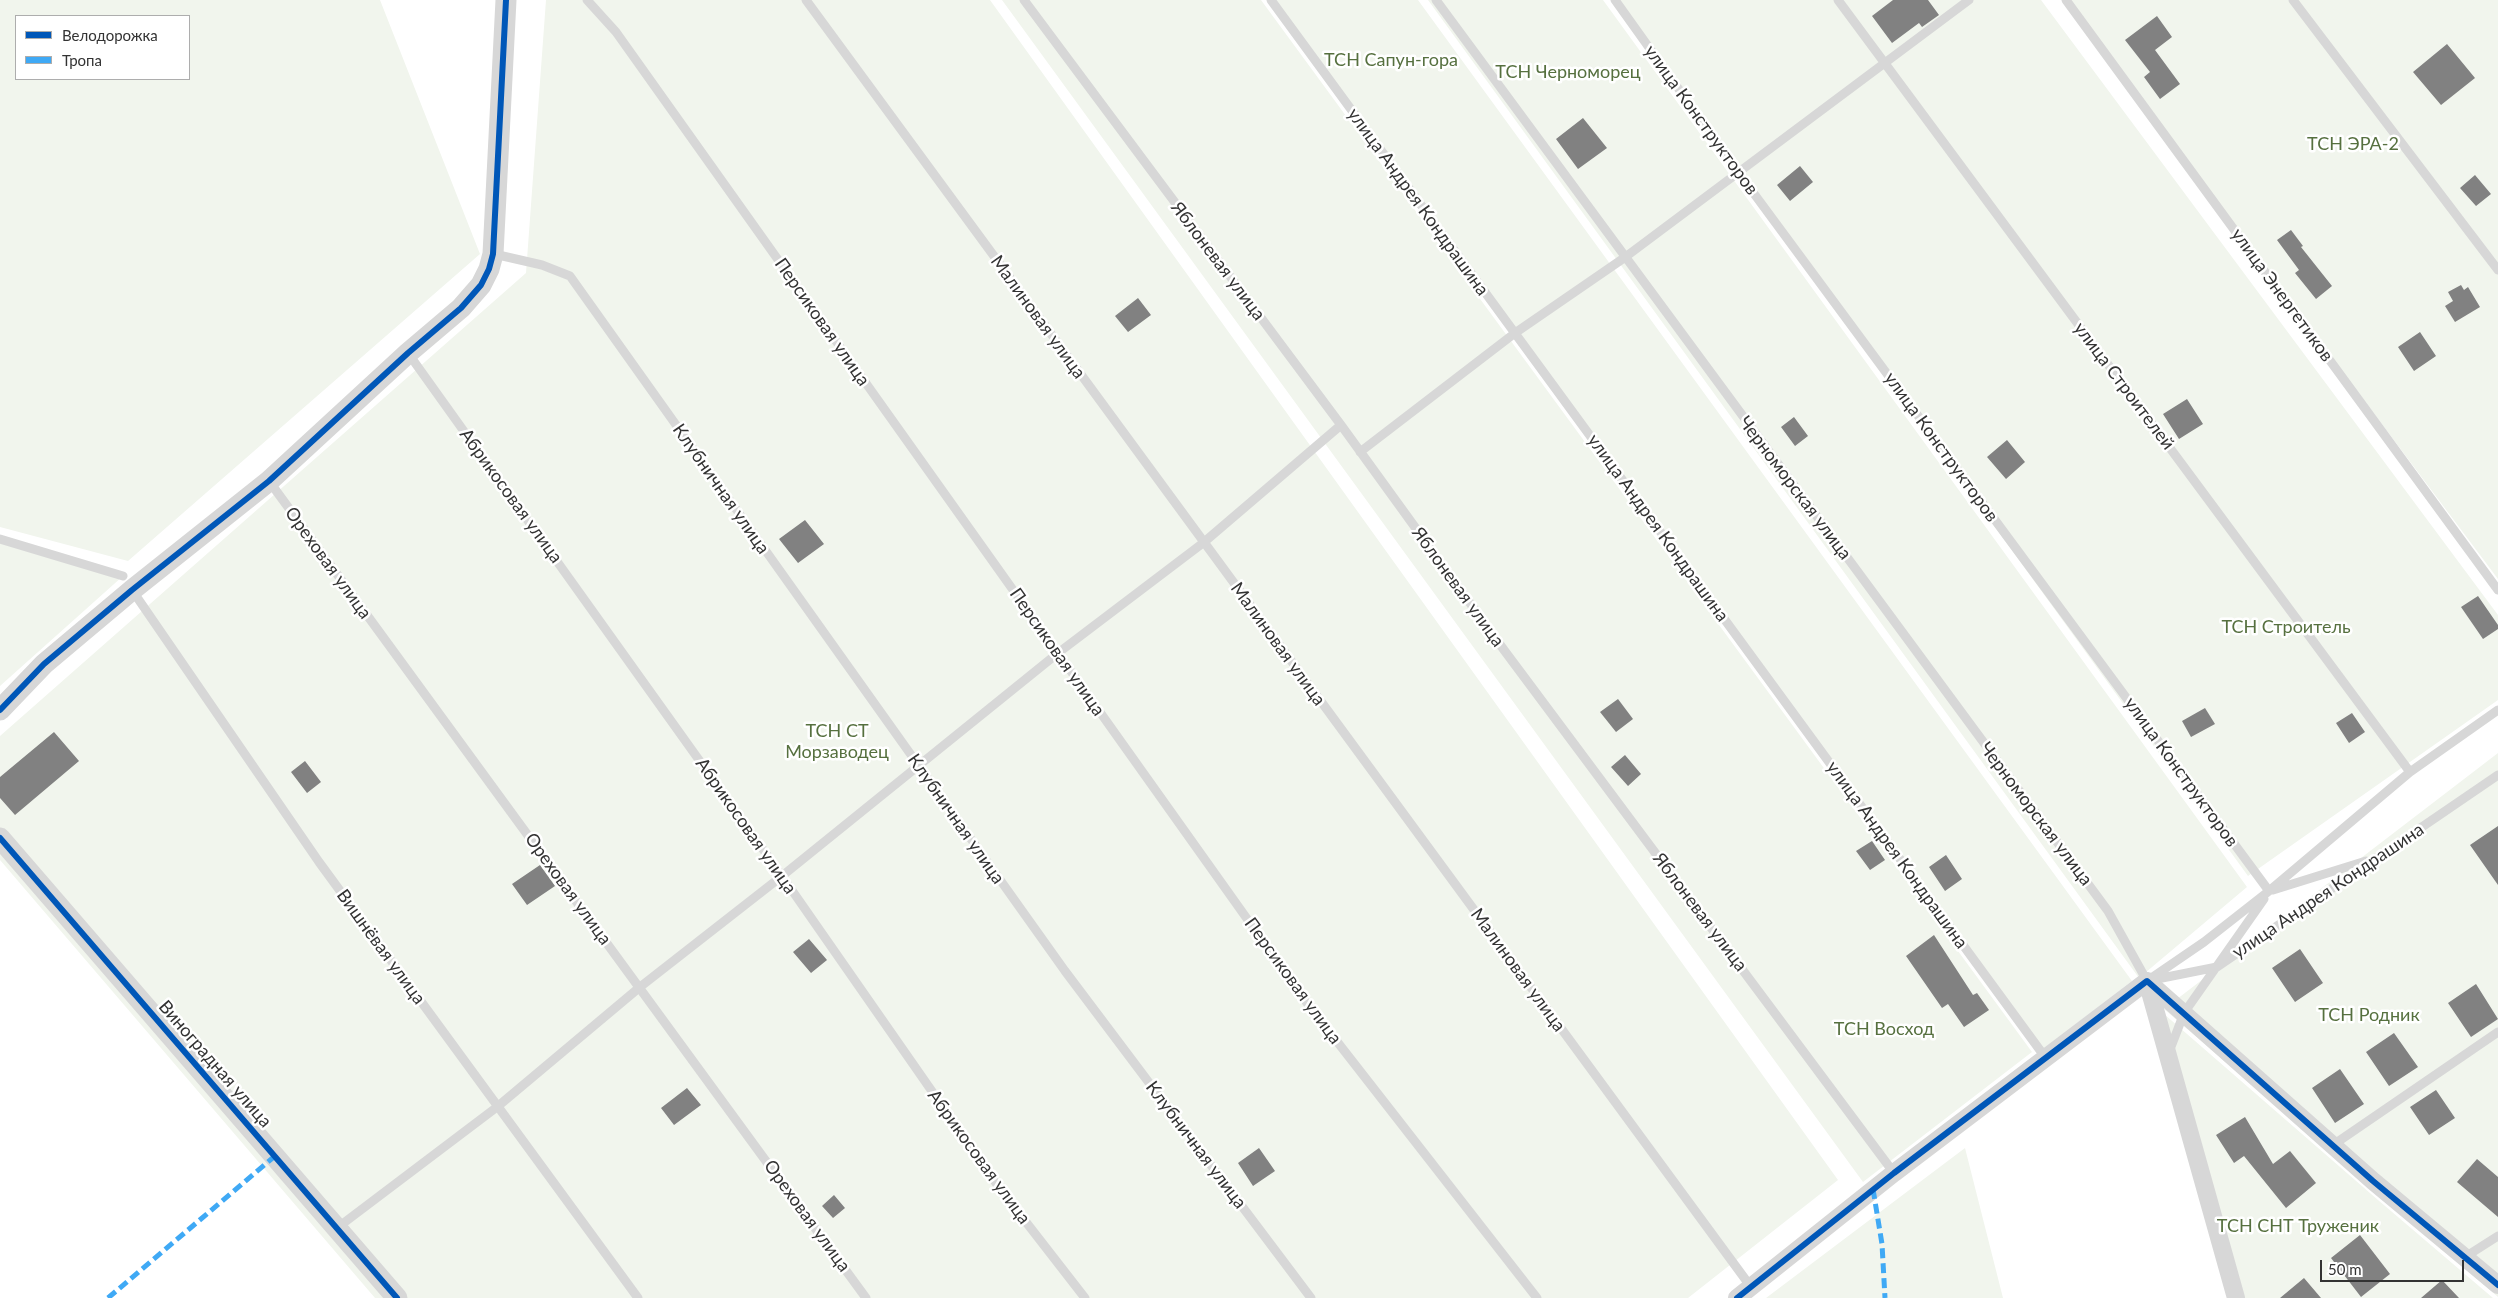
<!DOCTYPE html>
<meta charset="utf-8">
<style>
body{margin:0}
#map{position:relative;width:2498px;height:1298px;overflow:hidden;background:#fff;font-family:Lato,sans-serif}
canvas{display:block}
.legend{position:absolute;left:15px;top:15px;width:175px;height:65px;box-sizing:border-box;background:#fff;border:1px solid #adadad;margin:0;padding:6px 9px;list-style:none;font-size:15px;color:#333}
.legend li{display:flex;align-items:center;gap:10px;height:25px}
.legend b{width:25px;border:1px solid #adadad}
.scale{position:absolute;left:2320px;top:1260px;width:144px;height:22px;box-sizing:border-box;border:2px solid #333;border-top:0;padding-left:6px;font-size:15px;line-height:18px;white-space:nowrap;color:#333;-webkit-text-stroke:4px #fff;paint-order:stroke}
</style>
<div id="map">
<canvas width="2498" height="1298"></canvas>
<ul class="legend">
<li><b style="height:6px;background:#0057b8"></b>Велодорожка</li>
<li><b style="height:6px;background:#3fa9f5"></b>Тропа</li>
</ul>
<div class="scale">50 m</div>
</div>
<script>
const context = document.querySelector('canvas').getContext('2d');
context.lineJoin = 'round';
function fillPath(path, color) {
  context.fillStyle = color;
  context.fill(path, 'evenodd');
}
function poly(rows) {
  const path = new Path2D();
  for (const r of rows) {
    path.moveTo(r[0], r[1]);
    for (let i = 2; i < r.length; i += 2) path.lineTo(r[i], r[i + 1]);
  }
  return path;
}
function trace(path, color, width, dash) {
  context.strokeStyle = color;
  context.lineWidth = width;
  context.lineCap = dash ? 'butt' : 'round';
  context.setLineDash(dash || []);
  context.stroke(path);
}
function drawText(font, color, halo, rows, align = 'center') {
  context.font = font + ' Lato,sans-serif';
  context.lineWidth = 5;
  context.setLineDash([]);
  context.textBaseline = 'middle';
  context.strokeStyle = halo;
  context.fillStyle = color;
  for (const [text, x, y, turn = 0] of rows) {
    context.save();
    context.translate(x, y);
    context.rotate((+turn || 0) * Math.PI / 180);
    context.textAlign = isNaN(turn) ? turn : align;
    if (halo) context.strokeText(text, 0, 0);
    context.fillText(text, 0, 0);
    context.restore();
  }
}
const green = poly([
 [0,0,380,0,480,254,128,561,0,527],
 [16,16,189,16,189,79,16,79],
 [546,0,990,0,1838,1180,1688,1298,375,1298,0,860,0,736,526,273],
 [1002,0,1261,0,2032,1052,1863,1182],
 [1275,0,1418,0,2132,981,2043,1049],
 [1428,0,1603,0,2247,887,2139,978],
 [1613,0,2041,0,2498,615,2498,700,2248,876],
 [2064,0,2498,0,2498,579],
 [0,539,123,576,0,686],
 [2498,753,2498,1297,2164,1009],
 [2164,1014,2378,1200,2493,1298,2243,1298],
 [1965,1148,2003,1298,1766,1298]
]);
const building = poly([
 [1893,0,1928,0,1939,15,1922,27,1919,23,1892,43,1872,16],
 [2157,16,2172,37,2155,50,2180,84,2160,99,2144,77,2150,72,2125,40],
 [2447,44,2475,78,2441,105,2413,72],
 [1583,118,1607,148,1578,169,1556,139],
 [1800,166,1813,182,1790,201,1777,185],
 [2475,175,2491,194,2476,206,2460,188],
 [2291,230,2303,246,2301,247,2332,286,2316,299,2295,273,2299,270,2277,240],
 [2461,285,2464,290,2468,287,2480,307,2455,322,2445,306,2453,301,2448,292],
 [1138,298,1151,315,1128,332,1115,316],
 [2420,332,2436,356,2414,371,2398,347],
 [2187,399,2203,424,2179,439,2163,414],
 [1794,417,1808,436,1795,446,1781,427],
 [2007,440,2025,462,2006,479,1987,457],
 [805,520,824,544,798,563,779,539],
 [2478,596,2498,625,2498,629,2483,639,2461,607],
 [1618,699,1633,719,1616,732,1600,712],
 [2205,708,2215,724,2191,737,2182,721],
 [2352,713,2365,732,2349,743,2336,723],
 [54,732,79,761,15,815,0,798,0,777],
 [1625,755,1641,774,1628,786,1611,767],
 [305,761,321,782,307,793,291,772],
 [2498,826,2498,885,2470,845],
 [1872,841,1885,860,1870,870,1856,851],
 [1946,855,1962,879,1945,891,1929,867],
 [540,865,555,886,527,905,512,884],
 [1934,935,1973,995,1977,993,1989,1010,1964,1027,1948,1004,1942,1008,1906,956],
 [809,939,827,960,811,973,793,952],
 [2300,949,2323,983,2295,1002,2272,968],
 [2476,984,2498,1019,2471,1037,2448,1003],
 [2394,1033,2418,1067,2389,1086,2366,1052],
 [2340,1069,2364,1104,2335,1123,2312,1088],
 [687,1088,701,1105,674,1125,661,1108],
 [2436,1090,2455,1118,2429,1135,2410,1107],
 [2245,1117,2273,1164,2290,1151,2316,1183,2286,1208,2244,1156,2234,1163,2216,1135],
 [1259,1148,1275,1171,1253,1186,1238,1163],
 [2477,1159,2498,1177,2498,1217,2457,1182],
 [834,1195,845,1208,833,1218,822,1206],
 [2360,1235,2390,1274,2361,1297,2331,1258],
 [2304,1278,2321,1298,2280,1298],
 [2442,1280,2459,1298,2421,1298]
]);
const service = poly([
 [587,0,616,32,1307,1003,1537,1298],
 [806,0,1751,1287],
 [1024,0,1341,425,1504,650,1894,1173],
 [1271,0,2045,1057],
 [1436,0,2108,911,2147,981],
 [1615,0,1738,172,2269,891],
 [1838,0,2410,772],
 [2066,0,2498,590],
 [2293,0,2498,270],
 [494,254,542,265,570,276,1065,971,1311,1298],
 [408,353,782,876,998,1186,1085,1298],
 [1360,452,1515,333,1624,258,1969,0],
 [269,481,866,1298],
 [0,539,123,576],
 [132,590,319,862,638,1298],
 [2273,890,2366,861],
 [2152,980,2217,967,2498,775],
 [2147,981,2204,942,2269,891,2410,772,2498,710],
 [2169,1052,2184,1013,2264,899],
 [2333,1145,2498,1032],
 [337,1228,497,1107,640,987,782,876,1058,653,1203,543,1341,425],
 [2465,1257,2498,1236]
]);
const minor = poly([
 [2147,981,2373,1181,2498,1285],
 [2147,981,2236,1298],
 [1737,1298,1894,1173,2147,981]
]);
const tertiary = poly([
 [0,710,44,664,132,590,269,481,408,353,461,308,481,285,489,269,493,254,506,0],
 [0,838,397,1298]
]);
const quiet = poly([
 [1873,1189,1882,1244,1885,1298],
 [108,1298,275,1156]
]);
const cycleway = poly([
 [0,710,44,664,132,590,269,481,408,353,461,308,481,285,489,269,493,254,506,0],
 [0,838,397,1298],
 [1737,1298,1894,1173,2147,981,2373,1181,2498,1285]
]);
const parkNames = [
 ["ТСН Сапун-гора",1391,60],
 ["ТСН Черноморец",1568,72],
 ["ТСН ЭРА-2",2353,144],
 ["ТСН Строитель",2286,627],
 ["ТСН СТ",837,731],
 ["Морзаводец",837,752],
 ["ТСН Родник",2369,1015],
 ["ТСН Восход",1884,1029],
 ["ТСН СНТ Труженик",2298,1226]
];
const streetNames = [
 ["улица Конструкторов",1701,120,54],
 ["улица Андрея Кондрашина",1418,202,54],
 ["Яблоневая улица",1218,261,53],
 ["улица Энергетиков",2282,295,54],
 ["Малиновая улица",1038,317,54],
 ["Персиковая улица",822,322,55],
 ["улица Строителей",2124,386,53],
 ["улица Конструкторов",1941,447,54],
 ["Черноморская улица",1795,488,53],
 ["Клубничная улица",721,489,55],
 ["Абрикосовая улица",511,496,54],
 ["улица Андрея Кондрашина",1658,528,54],
 ["Ореховая улица",328,563,54],
 ["Яблоневая улица",1458,587,54],
 ["Малиновая улица",1278,644,54],
 ["Персиковая улица",1057,652,55],
 ["улица Конструкторов",2181,772,54],
 ["Черноморская улица",2036,814,53],
 ["Клубничная улица",956,819,55],
 ["Абрикосовая улица",746,826,55],
 ["улица Андрея Кондрашина",1897,855,54],
 ["Ореховая улица",568,889,54],
 ["улица Андрея Кондрашина",2328,891,-34],
 ["Яблоневая улица",1700,912,53],
 ["Вишнёвая улица",381,947,54],
 ["Малиновая улица",1518,970,54],
 ["Персиковая улица",1293,981,54],
 ["Виноградная улица",215,1064,49],
 ["Клубничная улица",1196,1145,53],
 ["Абрикосовая улица",979,1157,54],
 ["Ореховая улица",807,1216,54]
];
fillPath(green, '#f1f5ed');
fillPath(building, '#818181');
trace(service, '#d7d7d7', 9);
trace(minor, '#d7d7d7', 18);
trace(tertiary, '#d7d7d7', 21);
trace(quiet, '#3fa9f5', 5, [10, 5]);
trace(cycleway, '#0057b8', 6);
drawText('18px', '#56703f', '#fff', parkNames);
drawText('18px', '#333', '#fff', streetNames);
</script>
